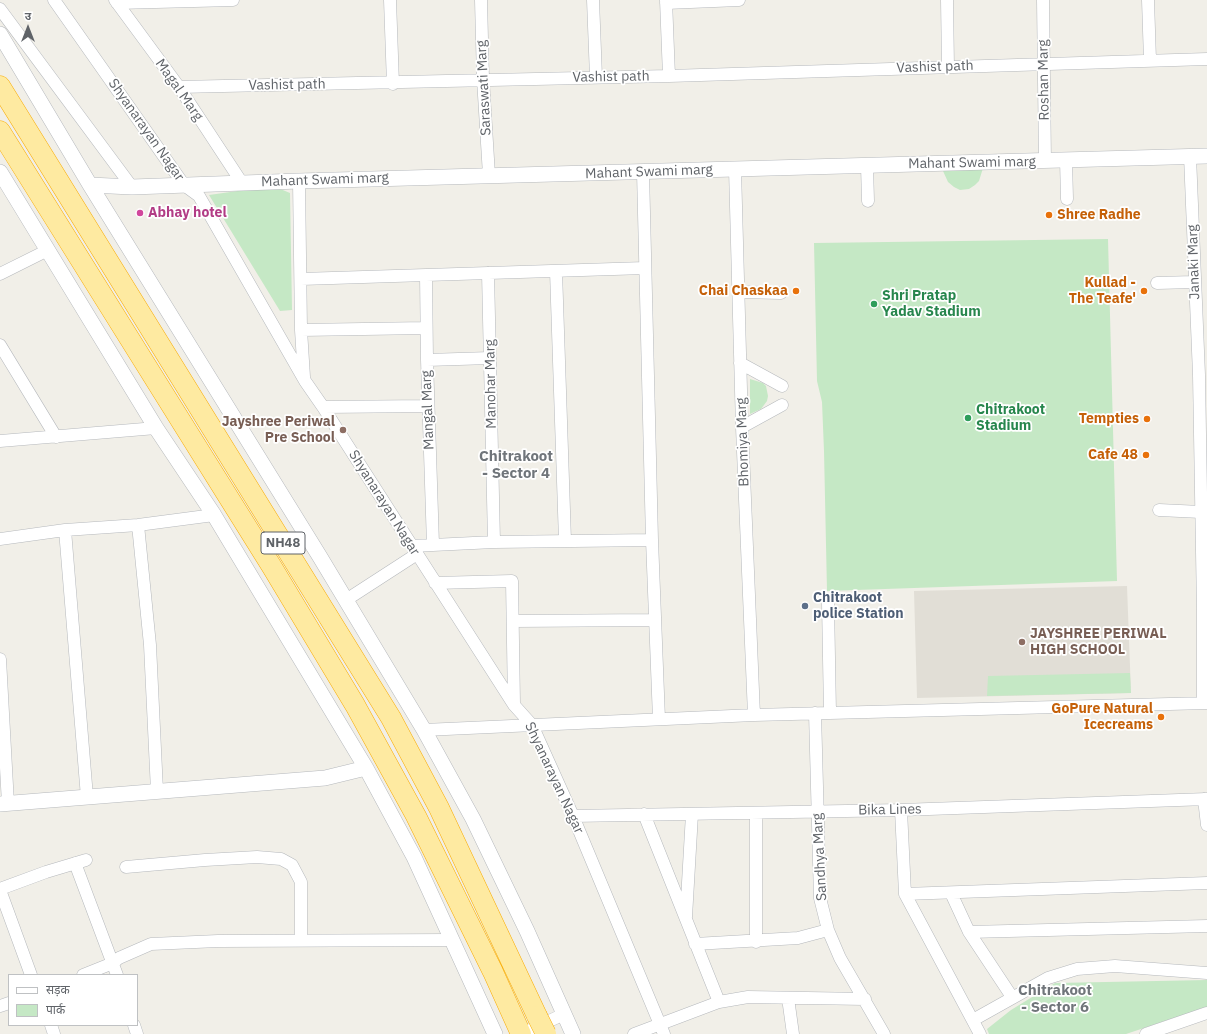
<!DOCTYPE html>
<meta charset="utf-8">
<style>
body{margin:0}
#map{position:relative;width:1207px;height:1034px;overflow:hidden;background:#f1efe8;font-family:"IBM Plex Sans","Noto Sans Devanagari",sans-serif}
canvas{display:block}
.legend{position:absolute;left:8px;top:974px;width:130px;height:52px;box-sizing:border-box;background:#fff;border:1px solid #bfc1c3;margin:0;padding:5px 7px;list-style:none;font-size:12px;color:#5f6368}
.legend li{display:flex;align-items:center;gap:8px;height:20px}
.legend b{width:20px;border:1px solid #bfc1c3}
.north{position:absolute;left:8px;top:8px;width:40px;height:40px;-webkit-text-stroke:3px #fff;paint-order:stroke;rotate:0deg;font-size:11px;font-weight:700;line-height:16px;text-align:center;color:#5f6368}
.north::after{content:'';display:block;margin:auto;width:14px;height:18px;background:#5f6368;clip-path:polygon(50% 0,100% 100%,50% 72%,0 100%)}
</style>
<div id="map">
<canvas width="1207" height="1034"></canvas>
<ul class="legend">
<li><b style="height:5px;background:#fff"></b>सड़क</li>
<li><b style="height:11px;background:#c5e8c5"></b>पार्क</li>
</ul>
<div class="north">उ</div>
</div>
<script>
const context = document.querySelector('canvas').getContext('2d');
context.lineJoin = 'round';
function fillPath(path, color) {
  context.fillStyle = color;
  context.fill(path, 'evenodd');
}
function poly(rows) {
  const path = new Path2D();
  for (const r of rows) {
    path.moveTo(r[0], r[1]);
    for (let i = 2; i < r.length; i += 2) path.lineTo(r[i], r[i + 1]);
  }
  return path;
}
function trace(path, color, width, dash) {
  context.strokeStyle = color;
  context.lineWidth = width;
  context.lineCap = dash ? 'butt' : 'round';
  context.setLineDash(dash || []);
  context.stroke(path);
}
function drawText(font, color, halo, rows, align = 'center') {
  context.font = font + ' "IBM Plex Sans",sans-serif';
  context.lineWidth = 3.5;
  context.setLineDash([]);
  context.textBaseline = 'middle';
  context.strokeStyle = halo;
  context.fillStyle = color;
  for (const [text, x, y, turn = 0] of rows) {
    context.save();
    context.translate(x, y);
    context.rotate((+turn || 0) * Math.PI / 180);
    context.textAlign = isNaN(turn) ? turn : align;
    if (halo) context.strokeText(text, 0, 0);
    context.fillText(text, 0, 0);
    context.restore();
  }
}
const education = poly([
 [1127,586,1131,693,917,698,914,591]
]);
const green = poly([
 [983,168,979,181,975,185,969,189,960,190,954,187,948,182,943,171],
 [273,186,290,193,292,310,280,311,209,195],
 [1108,239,1117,581,827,591,824,451,822,402,817,381,814,243],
 [750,379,763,383,766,386,768,396,767,401,761,409,750,414],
 [1130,673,1131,693,987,696,988,676],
 [1207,980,1207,1007,1126,1034,989,1034,987,1029,1011,1010,1055,983]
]);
const minor = poly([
 [54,0,184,185,199,196,305,381,323,407,514,705,532,725,573,816,664,1034],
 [115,0,179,87,242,183],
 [390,0,393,84],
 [481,0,483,79,489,175],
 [593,0,596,77],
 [666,0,669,76],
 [947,0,948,67],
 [1043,0,1045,161],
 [1148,0,1150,60],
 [117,3,233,0],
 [666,3,739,0],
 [0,9,132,187],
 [179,87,669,76,1207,59],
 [1190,156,1199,375,1203,610,1203,703],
 [1066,160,1067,199],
 [867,166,868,201],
 [735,169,742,427,754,715],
 [643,172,652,540,659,719],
 [299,181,301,330,304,377],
 [556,271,565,541],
 [488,273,494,542],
 [0,274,48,250],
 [426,275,427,360,433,545],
 [301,279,645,268],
 [1157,283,1194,282],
 [740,292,781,293],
 [301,330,426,328],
 [0,345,56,437],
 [427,360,490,358],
 [740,363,782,386],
 [323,407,428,406],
 [742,427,782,405],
 [0,441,156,428],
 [1159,510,1201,512],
 [138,525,150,645,157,791],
 [65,530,87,797],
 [0,539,65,530,138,525,214,515],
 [412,546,494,542,652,540],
 [435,583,512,581,514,704],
 [346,600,417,554],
 [828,603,830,713],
 [513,621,655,620],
 [0,659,8,804],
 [815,713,820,898,828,930,840,958,884,1034],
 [424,730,754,715,1207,703],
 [1204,799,1207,825],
 [901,810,905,894,980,1034],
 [756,813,756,942],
 [644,814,719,1002],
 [573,816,901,810,1207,799],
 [75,863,117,975],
 [126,867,205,860,257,857,281,859,292,865,301,882,301,940],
 [0,889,46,872,86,860],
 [0,890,31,975],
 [951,893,969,932,1012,997],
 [905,894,1207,883],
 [686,917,692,814],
 [969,932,1207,926],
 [695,944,798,938,828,930],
 [83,975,113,963,119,958,151,944,218,941,451,940],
 [788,998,793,1034],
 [0,1006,9,1003],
 [973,1020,1048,978,1077,969,1115,966,1207,973],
 [51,1025,54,1034],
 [134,1025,137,1034],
 [522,1034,564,1014],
 [634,1034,719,1002,748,997,865,999],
 [1146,1034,1207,1013]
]);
const tertiary = poly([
 [0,34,90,185,320,557,424,730,473,819,527,931,573,1034],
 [0,172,156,428,214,515,366,768,414,857,495,1034],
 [90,185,132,187,299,181,1207,156],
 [0,804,325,778,366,768]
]);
const trunk = poly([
 [0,86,391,718,439,808,537,1016],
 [0,131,272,567,355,705,416,816,493,972,521,1034]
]);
const trunkBridge = poly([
 [537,1016,546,1034]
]);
const markers = [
 [140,213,4,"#d1479c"],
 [1049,215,4,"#e8710a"],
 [796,291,4,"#e8710a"],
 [1144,291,4,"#e8710a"],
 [874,304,4,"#2e9e5b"],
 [968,418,4,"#2e9e5b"],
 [1147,419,4,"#e8710a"],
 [343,430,4,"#8d6e63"],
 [1146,455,4,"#e8710a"],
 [805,606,4,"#5c6f8a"],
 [1022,642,4,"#8d6e63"],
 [1161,717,4,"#e8710a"]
];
const shields = [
 [283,543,44]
];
const shieldNames = [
 ["NH48",283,543]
];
const streetNames = [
 ["Vashist path",935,67,-2],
 ["Vashist path",611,77,-1],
 ["Roshan Marg",1044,80,-91],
 ["Vashist path",287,85,-1],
 ["Saraswati Marg",484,88,-93],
 ["Magal Marg",179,90,55],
 ["Shyanarayan Nagar",146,130,55],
 ["Mahant Swami marg",972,163,-1],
 ["Mahant Swami marg",649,172,-2],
 ["Mahant Swami marg",325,180,-2],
 ["Janaki Marg",1194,262,-92],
 ["Manohar Marg",491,384,-91],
 ["Mangal Marg",428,410,-92],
 ["Bhomiya Marg",743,442,-92],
 ["Shyanarayan Nagar",384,503,58],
 ["Shyanarayan Nagar",554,778,65],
 ["Bika Lines",890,810,-1],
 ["Sandhya Marg",820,857,-93]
];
const hotelNames = [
 ["Abhay hotel",148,213]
];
const foodNames = [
 ["Shree Radhe",1057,215,"left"],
 ["Kullad -",1136,283],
 ["The Teafe'",1136,299],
 ["Chai Chaskaa",788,291],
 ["Tempties",1139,419],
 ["Cafe 48",1138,455],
 ["GoPure Natural",1153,709],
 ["Icecreams",1153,725]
];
const leisureNames = [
 ["Shri Pratap",882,296],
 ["Yadav Stadium",882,312],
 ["Chitrakoot",976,410],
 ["Stadium",976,426]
];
const educationNames = [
 ["Jayshree Periwal",335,422],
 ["Pre School",335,438],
 ["JAYSHREE PERIWAL",1030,634,"left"],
 ["HIGH SCHOOL",1030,650,"left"]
];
const serviceNames = [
 ["Chitrakoot",813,598],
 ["police Station",813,614]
];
const neighbourhoodNames = [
 ["Chitrakoot",516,457],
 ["- Sector 4",516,474],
 ["Chitrakoot",1055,991],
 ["- Sector 6",1055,1008]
];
fillPath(education, '#e1ded6');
fillPath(green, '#c5e8c5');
trace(minor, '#b5b8bc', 13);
trace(tertiary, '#b5b8bc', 16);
trace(trunk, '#f9ab00', 21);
trace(minor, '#fff', 12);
trace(tertiary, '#fff', 15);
trace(trunk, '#feeaa1', 20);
trace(trunkBridge, '#f9ab00', 21, []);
trace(trunkBridge, '#feeaa1', 20);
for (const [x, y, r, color] of markers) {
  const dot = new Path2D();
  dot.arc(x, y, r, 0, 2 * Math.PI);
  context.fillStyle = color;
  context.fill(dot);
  trace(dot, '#fff', 1.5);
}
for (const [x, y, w] of shields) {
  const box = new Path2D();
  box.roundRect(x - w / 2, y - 11, w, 22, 3);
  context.fillStyle = '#fff';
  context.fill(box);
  trace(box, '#5f6368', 1);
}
drawText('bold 13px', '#5f6368', null, shieldNames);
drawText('14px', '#5f6368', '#fff', streetNames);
drawText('bold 14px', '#b23c85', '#fff', hotelNames, 'left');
drawText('bold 14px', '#c56008', '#fff', foodNames, 'right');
drawText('bold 14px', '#27864d', '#fff', leisureNames, 'left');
drawText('bold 14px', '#785e54', '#fff', educationNames, 'right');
drawText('bold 14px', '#4e5e75', '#fff', serviceNames, 'left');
drawText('bold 15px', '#70757a', '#fff', neighbourhoodNames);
</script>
